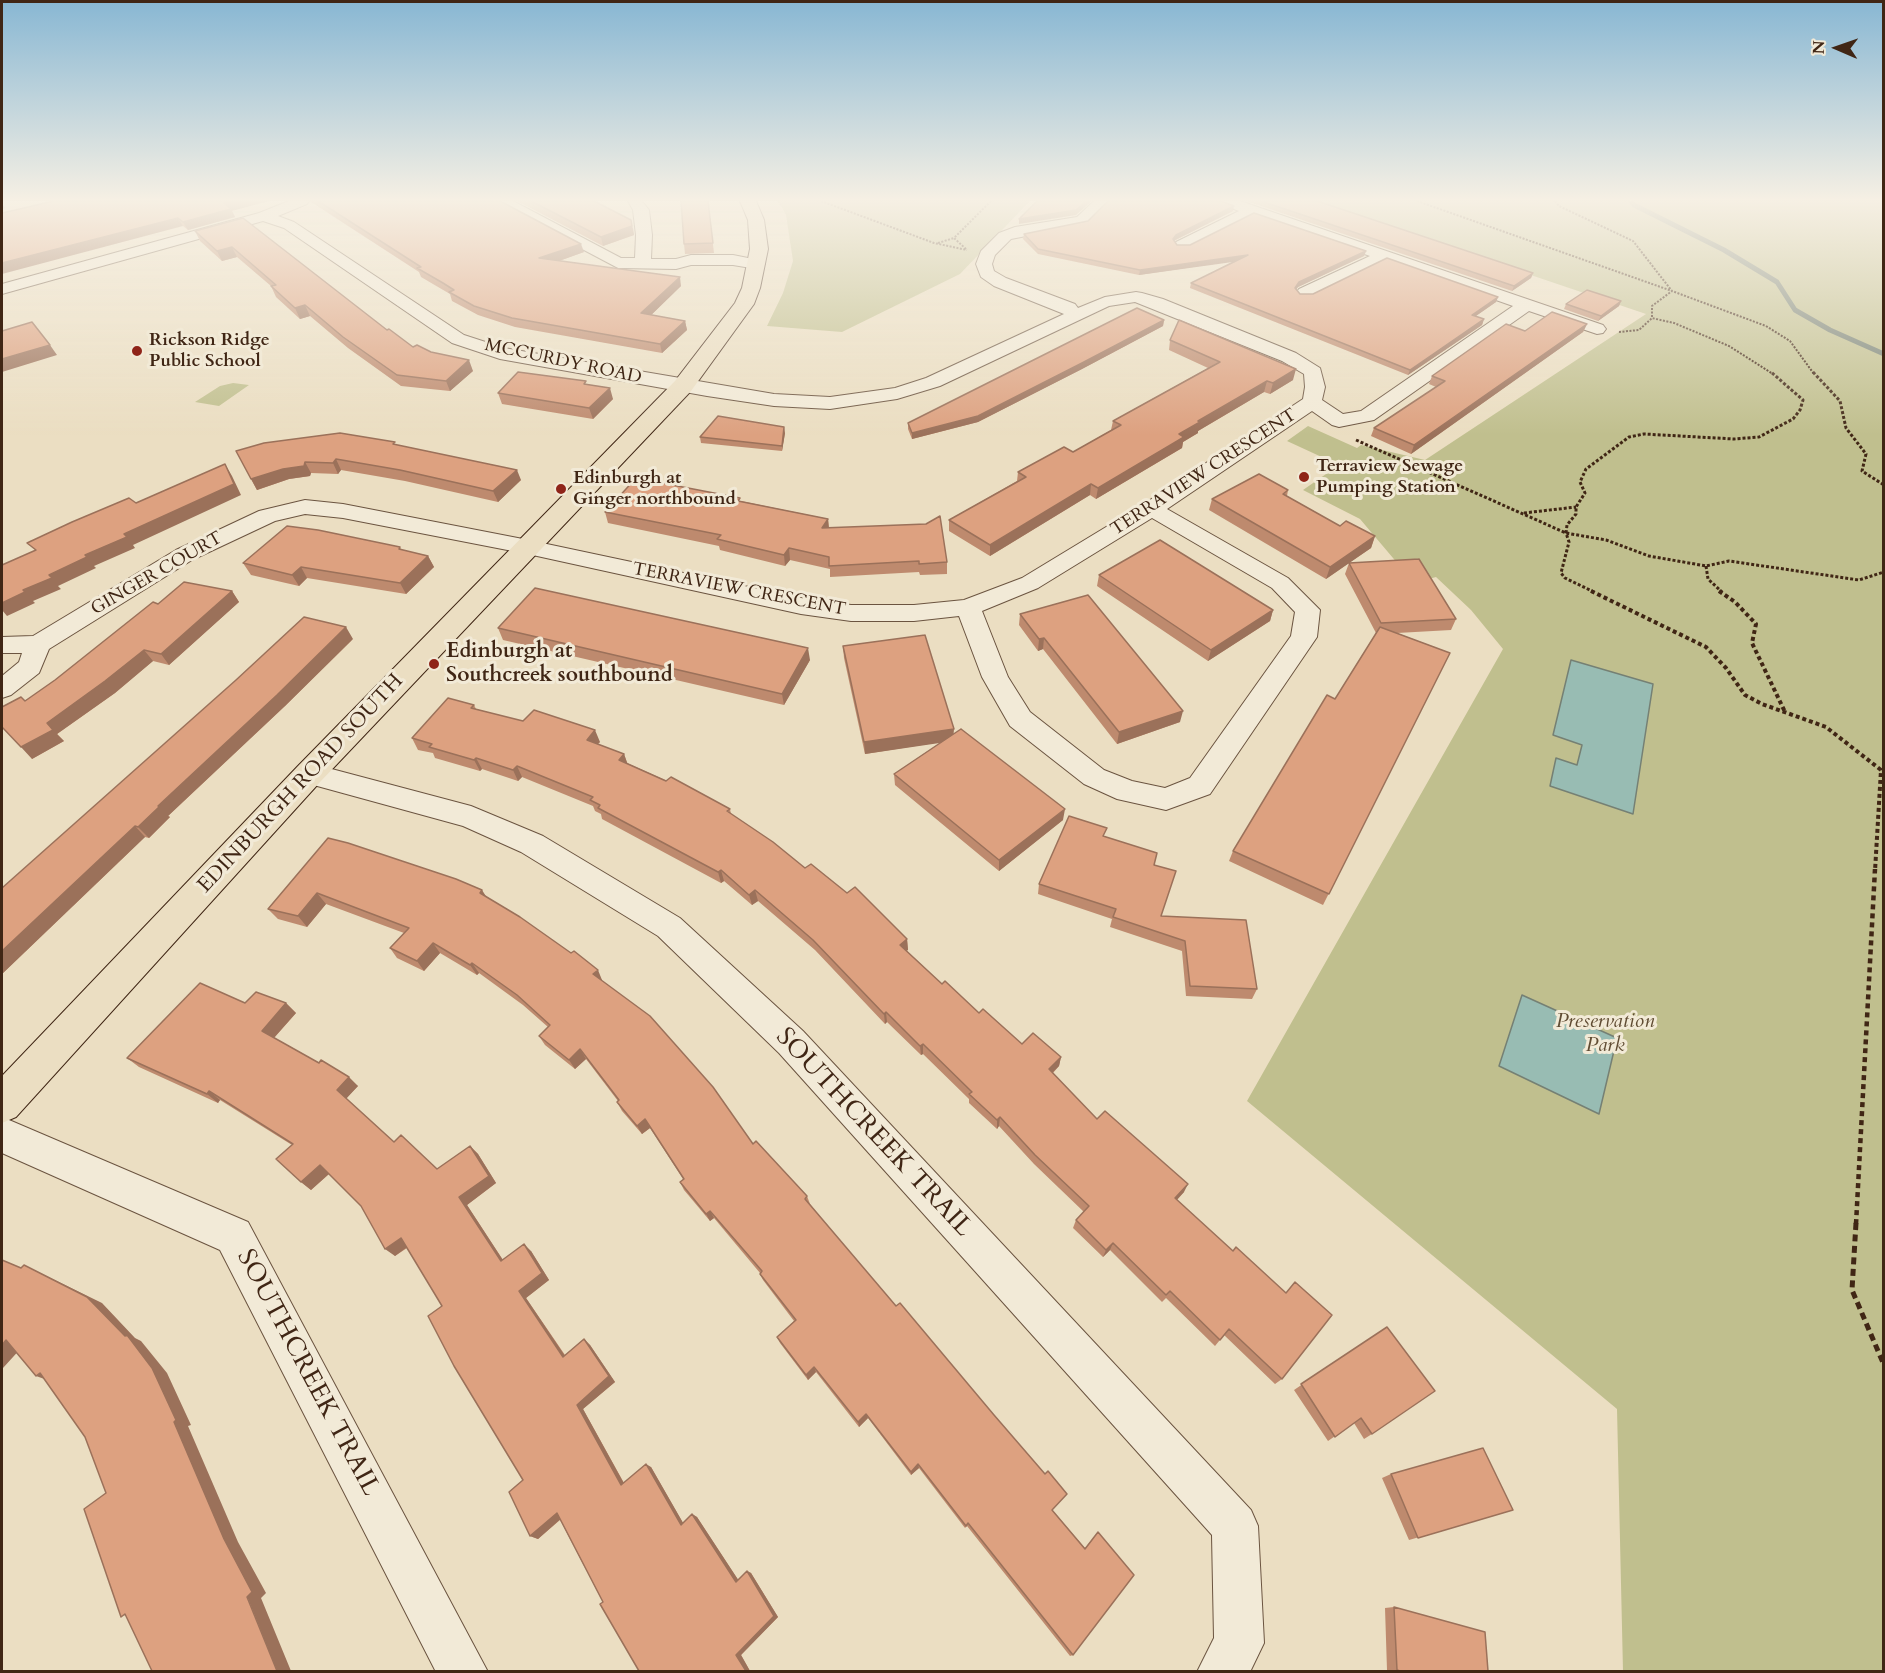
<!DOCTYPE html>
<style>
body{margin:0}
#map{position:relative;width:1885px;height:1673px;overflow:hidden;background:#ebdec2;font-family:Cardo,serif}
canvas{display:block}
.frame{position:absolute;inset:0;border:3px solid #402615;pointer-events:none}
.north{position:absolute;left:1807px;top:18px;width:60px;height:60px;-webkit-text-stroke:4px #f2ead7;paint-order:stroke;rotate:272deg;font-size:16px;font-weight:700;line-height:24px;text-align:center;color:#402615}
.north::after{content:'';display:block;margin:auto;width:21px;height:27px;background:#402615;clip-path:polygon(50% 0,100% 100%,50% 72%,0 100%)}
</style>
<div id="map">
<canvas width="1885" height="1673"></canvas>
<div class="frame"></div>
<div class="north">N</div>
</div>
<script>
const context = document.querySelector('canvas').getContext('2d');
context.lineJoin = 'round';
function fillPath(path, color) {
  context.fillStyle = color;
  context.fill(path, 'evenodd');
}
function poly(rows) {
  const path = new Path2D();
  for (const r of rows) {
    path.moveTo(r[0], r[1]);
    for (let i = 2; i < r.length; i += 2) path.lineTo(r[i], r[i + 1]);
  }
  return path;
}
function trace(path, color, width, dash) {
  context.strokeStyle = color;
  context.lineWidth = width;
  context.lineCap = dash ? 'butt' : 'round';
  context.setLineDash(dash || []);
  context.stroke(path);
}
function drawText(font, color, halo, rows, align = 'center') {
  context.font = font + ' Cardo,serif';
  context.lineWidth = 6;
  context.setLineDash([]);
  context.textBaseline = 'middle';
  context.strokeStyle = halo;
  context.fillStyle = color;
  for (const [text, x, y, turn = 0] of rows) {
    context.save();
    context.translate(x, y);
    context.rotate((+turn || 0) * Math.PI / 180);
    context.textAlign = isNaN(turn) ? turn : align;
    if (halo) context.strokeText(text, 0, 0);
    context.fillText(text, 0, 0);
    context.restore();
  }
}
const green = poly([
 [778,201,1030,201,960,274,842,332,767,326,783,293,793,261,786,215],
 [1312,201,1883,201,1883,1671,1623,1671,1617,1409,1247,1101,1503,649,1471,610,1436,577,1425,580,1404,571,1360,519,1303,490,1339,465,1287,441,1308,426,1357,448,1361,445,1425,460,1646,314],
 [233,383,249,385,219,406,195,402,220,386]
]);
const water = poly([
 [1571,660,1653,684,1633,814,1550,786,1556,758,1577,765,1582,745,1553,735,1571,660],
 [1522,995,1617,1038,1599,1114,1499,1066,1522,995]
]);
const stream = poly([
 [1631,201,1634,205,1724,250,1777,282,1795,310,1830,330,1884,354]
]);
const pathFar4 = poly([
 [821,201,934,243,967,250],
 [1417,201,1672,291,1652,306,1652,318],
 [1555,201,1559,206,1633,241,1672,291,1766,326,1790,341,1814,374],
 [938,243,954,238],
 [966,249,954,238,991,201],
 [1619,332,1639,330,1652,318,1674,323,1729,346,1773,374]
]);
const pathFar3 = poly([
 [1813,372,1840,401,1846,428,1866,454,1862,471,1884,485],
 [1356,440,1566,533,1606,540,1649,556,1706,566,1729,561,1859,580,1884,572],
 [1524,513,1576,507],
 [1706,566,1708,579,1722,592],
 [1594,592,1565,578,1561,573,1569,542,1566,533,1567,525,1576,514,1576,507,1585,493,1580,482,1586,469,1629,437,1644,434,1734,439,1759,437,1793,419,1800,410,1803,400,1771,372]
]);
const pathFar2 = poly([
 [1591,591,1706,647,1726,668,1745,695,1762,704,1826,727,1881,770,1875,871],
 [1719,591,1735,602,1756,624,1752,643,1785,712]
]);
const pathFar1 = poly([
 [1856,1224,1875,869]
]);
const path = poly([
 [1856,1223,1852,1290,1884,1365]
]);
const minor = poly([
 [289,201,309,201,307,204,278,216,294,222,464,335,504,348,774,394,830,397,895,388,926,378,1064,314,994,286,981,277,976,264,981,251,999,233,1015,227,1077,217,1094,201,1109,201,1087,224,1011,239,995,255,992,264,994,271,1006,278,1075,304,1078,308,1105,297,1136,292,1142,293,1163,299,1296,353,1320,368,1325,387,1322,400,1343,414,1361,411,1513,306,1385,261,1311,297,1299,297,1296,293,1299,289,1370,256,1253,215,1188,248,1176,248,1174,245,1176,242,1239,211,1221,204,1219,201,1240,201,1603,325,1606,329,1603,333,1597,334,1529,311,1374,420,1339,427,1332,425,1312,411,1167,509,1288,578,1320,610,1317,637,1210,794,1166,810,1117,799,1084,784,1010,726,982,677,959,616,914,621,851,621,801,614,528,554,343,518,305,514,275,521,192,560,49,649,39,673,11,695,2,698,2,676,19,662,22,653,2,653,2,637,33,636,176,550,259,511,305,500,343,504,528,540,801,598,851,605,914,605,964,600,1022,578,1144,504,1303,399,1305,387,1304,374,1282,361,1135,302,1109,306,940,386,897,399,830,409,774,406,707,396,500,359,452,343,284,228,263,221,2,294,2,284,259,213,289,201],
 [1152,518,1272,588,1295,612,1291,636,1190,778,1165,788,1132,781,1104,770,1030,712,1008,677,982,611,1038,588,1152,518],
 [495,201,513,201,621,258,635,258,636,235,633,210,628,201,642,201,649,210,652,235,651,259,676,259,691,255,733,255,763,261,765,264,757,269,733,265,691,265,676,269,618,268,497,204,495,201],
 [309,763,471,806,543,836,680,918,803,1031,1251,1510,1258,1526,1264,1643,1250,1672,1197,1672,1214,1638,1212,1535,779,1053,658,936,521,852,463,826,299,781,295,774,299,767,309,763],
 [2,1117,248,1222,488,1672,436,1672,220,1250,2,1153,2,1117]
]);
const major = poly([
 [740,201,756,201,764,220,768,249,760,288,754,304,691,391,320,782,16,1117,2,1123,2,1076,298,766,675,381,735,303,742,288,750,249,748,220,740,201]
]);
const wall = poly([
 [54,201,232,211,235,217,188,230,183,226],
 [310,201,500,201,584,252,559,261,681,286,651,315,685,321,687,330,662,353,515,327,478,315,452,301,450,294,421,277,419,272,311,202],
 [517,201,594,201,633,228,634,235,603,246],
 [708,201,714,253,685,254,684,244],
 [1246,201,1317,201,1533,273,1531,278,1512,291],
 [1233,211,1174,241,1177,245,1366,251,1364,256,1298,287,1296,289,1300,294,1498,297,1496,302,1476,316,1484,319,1482,325,1408,375,1190,288,1191,283,1234,261,1139,275,1038,254,1023,239,1024,234,1088,221],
 [243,218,387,330,413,347,473,371,450,391,401,386,348,348,310,316,300,319,276,297,271,286,237,257,222,261,200,241,195,231],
 [1621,301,1619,306,1598,321,1564,309,1566,304],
 [1164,320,1163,326,1082,369,978,422,912,439,908,429,908,423],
 [1587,324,1583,332,1411,454,1371,436,1374,428,1436,387,1429,384,1432,376,1525,331],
 [1170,340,1293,380,1270,394,1264,392,1198,431,1198,433,1183,442,1182,448,1096,499,1090,495,990,556,949,531,949,520,1017,481,1018,472,1073,452,1111,430,1113,421,1208,368,1169,350],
 [587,384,613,399,593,419,502,404,498,393],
 [785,433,782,451,701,443,700,437],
 [396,445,521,480,498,502,405,481,341,470,338,474,311,473,310,476,289,479,257,490,236,451],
 [1288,490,1287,496,1340,526,1375,536,1371,548,1349,563,1456,619,1451,630,1397,633,1450,653,1323,905,1229,861,1233,851,1335,699,1376,633,1345,574,1349,563,1326,579,1209,510,1212,499],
 [741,501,828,519,829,528,947,562,947,574,920,575,919,572,830,577,830,569,790,560,785,566,720,550,719,546,608,523,605,512],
 [400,547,401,550,428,556,434,567,406,594,307,578,299,586,251,575,243,563],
 [1099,575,1273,610,1270,621,1208,661,1097,586],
 [232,591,239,602,169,665,153,661,115,693,57,734,64,741,32,759,25,701,55,680,158,604],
 [1020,614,1180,722,1117,744,1043,649,1038,651,1019,625],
 [498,628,810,660,784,705,503,640],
 [353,639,285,706,168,816,170,817,149,838,145,837,2,974,2,888],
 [843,646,954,734,1063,820,999,871,895,785,894,774,941,742,865,754,844,658],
 [474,705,476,709,600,742,597,744,624,754,627,763,730,809,731,814,805,868,847,893,907,939,908,950,906,950,942,984,979,1013,1022,1044,1061,1057,1059,1066,1053,1073,1097,1119,1184,1192,1177,1200,1233,1251,1286,1293,1295,1282,1282,1379,1275,1384,1224,1335,1215,1346,1166,1298,1162,1302,1110,1250,1103,1257,1073,1228,1076,1220,1084,1212,1034,1164,999,1126,997,1129,969,1103,969,1099,923,1054,921,1055,887,1022,885,1024,815,950,758,901,752,905,724,881,721,883,602,819,601,814,595,811,593,806,522,777,518,781,482,769,480,771,435,758,433,753,418,750,412,738],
 [1105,837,1154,865,1162,916,1257,989,1252,999,1186,996,1182,951,1110,927,1112,919,1038,894,1039,884],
 [328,838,487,897,602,980,602,981,753,1144,807,1196,810,1204,1053,1511,1085,1548,1098,1532,1073,1655,1070,1656,967,1526,965,1528,919,1468,911,1475,868,1418,859,1427,816,1372,808,1380,780,1343,777,1337,794,1321,763,1280,760,1274,760,1273,714,1218,710,1221,684,1190,680,1182,683,1179,650,1128,642,1134,622,1111,617,1102,618,1101,586,1059,575,1069,545,1045,539,1036,548,1027,523,1005,479,973,477,975,440,953,424,971,397,958,390,948,404,933,326,904,307,927,278,919,268,909],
 [245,1003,286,1003,296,1013,274,1038,358,1086,346,1098,394,1142,437,1169,470,1146,478,1154,496,1183,467,1205,503,1260,531,1251,549,1280,526,1298,565,1355,584,1339,590,1345,615,1382,583,1409,624,1483,651,1467,683,1523,692,1514,697,1517,738,1580,747,1571,751,1573,778,1617,741,1655,750,1671,639,1671,560,1520,538,1539,530,1536,523,1480,442,1306,407,1248,395,1256,361,1206,329,1174,311,1190,301,1182,292,1145,220,1100,218,1103,139,1067,127,1058],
 [1387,1327,1372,1434,1364,1439,1354,1423,1328,1441,1294,1390],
 [1391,1474,1513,1510,1409,1540,1382,1478],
 [1394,1607,1488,1671,1391,1671,1387,1670,1385,1608]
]);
const shadedWall = poly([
 [233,201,269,201,232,211,235,217,188,230,183,222,224,203],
 [1087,201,1092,201,1076,215,1019,224,1019,219],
 [2,203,5,208,2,210],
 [1234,206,1233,211,1175,240,1172,244,1173,239,1176,235],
 [178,218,183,226,2,274,2,263],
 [631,220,634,235,603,246,601,237],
 [581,244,584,252,542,267,539,258],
 [232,247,237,257,222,261,217,251],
 [1366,251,1364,256,1298,287,1294,293,1295,288,1299,282],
 [1248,255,1247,260,1139,275,1140,270],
 [1533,273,1531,278,1512,291,1514,286],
 [680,277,681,286,643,323,641,313],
 [1498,297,1496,302,1470,320,1472,315],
 [1621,301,1619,306,1598,321,1601,316],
 [305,305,310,316,300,319,295,308],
 [1484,319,1482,325,1408,375,1410,370],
 [1164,320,1163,326,1082,369,978,422,912,439,912,433],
 [685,321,687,330,662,353,660,344],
 [1587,324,1583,332,1411,454,1414,445],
 [50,345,57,355,2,372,2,359],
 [469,360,473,371,450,391,446,381],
 [1296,369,1293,380,1270,394,1273,383],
 [1267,381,1264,392,1198,431,1198,433,1183,442,1182,448,1096,499,1098,488,1198,421],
 [610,388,613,399,593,419,589,408],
 [784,427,785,433,782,451,782,446],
 [336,459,341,470,338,474,333,463],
 [305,462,311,473,310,476,289,479,257,490,251,479],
 [225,464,232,476,241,495,133,545,135,548,94,566,96,568,58,586,61,589,33,601,35,603,7,616,2,610,2,603,49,575,124,534],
 [517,470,521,480,498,502,493,491],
 [1091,484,1090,495,990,556,990,545],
 [828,519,829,530,822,528],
 [1375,536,1371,548,1326,579,1330,567],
 [789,548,790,560,785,566,784,555],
 [428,556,434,567,406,594,400,583],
 [301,567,307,578,299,586,292,575],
 [232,591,239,602,169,665,161,654],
 [1273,610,1270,621,1208,661,1211,650],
 [346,627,353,639,285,706,168,816,170,817,149,838,138,827,158,806],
 [1044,638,1043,649,1038,651,1039,639],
 [808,648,810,660,784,705,782,694],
 [144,650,153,661,115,693,57,734,64,741,32,759,21,747,47,723],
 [1183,711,1180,722,1117,744,1119,732],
 [954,729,953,741,865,754,864,742],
 [595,730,600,742,591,751,587,740],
 [624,754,628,765,619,760],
 [476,758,482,769,480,771,474,760],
 [517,766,522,777,518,781,513,770],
 [1065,809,1063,820,999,871,999,860],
 [135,826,145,837,2,974,2,951],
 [721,870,724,881,721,883,718,872],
 [482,890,489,901,480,893],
 [755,890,758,901,752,905,749,895],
 [317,893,326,904,307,927,298,916],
 [907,939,908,950,901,955,900,945],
 [433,943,440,953,424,971,417,961],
 [472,963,479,973,477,975,470,965],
 [598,970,602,980,598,984,593,974],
 [286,1003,296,1013,272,1040,262,1031],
 [886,1012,887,1022,885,1024,884,1014],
 [923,1044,923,1054,921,1055,920,1046],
 [580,1049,586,1059,575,1069,569,1060],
 [1061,1057,1059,1066,1047,1078,1049,1069],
 [349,1077,358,1086,346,1099,337,1090],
 [209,1091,220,1100,218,1103,207,1094],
 [1000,1117,999,1126,997,1129,997,1120],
 [645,1119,650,1128,642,1134,637,1126],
 [470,1146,478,1154,496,1183,467,1205,508,1268,501,1261,459,1197],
 [320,1165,330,1173,311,1190,301,1182],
 [1188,1184,1184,1192,1171,1206,1175,1198],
 [710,1211,714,1218,710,1221,706,1214],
 [401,1238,410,1245,395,1256,385,1249],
 [1113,1243,1110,1250,1103,1257,1106,1250],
 [524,1244,531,1251,549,1280,526,1298,569,1362,563,1357,519,1291],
 [24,1265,102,1303,135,1338,141,1341,167,1373,191,1425,188,1426,238,1542,266,1593,261,1598,291,1671,277,1671,224,1539],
 [584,1339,590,1345,615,1382,583,1409,627,1489,621,1485,577,1405],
 [6,1340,23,1346,3,1368,2,1367,2,1345],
 [814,1367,816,1372,808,1380,806,1375],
 [40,1373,53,1382,36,1376],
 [866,1414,868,1418,859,1427,858,1422],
 [646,1464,651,1467,686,1528,681,1525],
 [918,1464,919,1468,911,1475,911,1472],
 [557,1513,564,1516,538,1539,530,1536],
 [692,1514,697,1517,741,1584,736,1582],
 [747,1571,751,1573,778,1617,741,1655,750,1671,746,1671,736,1655]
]);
const building = poly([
 [54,201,233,201,224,203,231,209,183,222,178,218,2,263,2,213,54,201],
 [318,201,500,201,581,244,539,258,680,277,641,313,685,321,660,344,512,318,474,306,449,292,454,290,443,283,417,268,421,267,318,201],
 [531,201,594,201,631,220,632,226,601,237,531,201],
 [681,201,708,201,713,243,684,244,681,201],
 [1037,201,1087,201,1076,210,1019,219,1037,201],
 [1108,201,1221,201,1234,206,1176,235,1173,239,1177,245,1190,245,1254,213,1366,251,1299,282,1295,288,1300,294,1313,294,1387,258,1498,297,1472,315,1484,319,1410,370,1191,283,1248,255,1140,270,1038,249,1024,234,1088,221,1108,201],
 [1261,201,1317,201,1533,273,1514,286,1261,201],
 [243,218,387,330,389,329,413,347,417,345,431,352,469,360,446,381,397,375,343,337,305,305,295,308,271,286,276,285,232,247,217,251,195,231,243,218],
 [1587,290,1621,301,1601,316,1566,304,1587,290],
 [1137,308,1164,320,1082,363,978,416,912,433,908,423,1137,308],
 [1552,312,1587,324,1414,445,1374,428,1445,381,1432,376,1506,324,1525,331,1552,312],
 [1179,320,1296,369,1273,383,1267,381,1198,421,1200,422,1179,434,1184,437,1098,488,1091,484,990,545,949,520,1026,477,1018,472,1064,447,1073,452,1121,425,1113,421,1220,362,1170,340,1179,320],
 [32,322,50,345,2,359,2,331,32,322],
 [518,372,586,381,584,384,610,388,589,408,498,393,518,372],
 [718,416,784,427,782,446,700,437,718,416],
 [340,433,395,442,393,444,517,470,493,491,400,470,336,459,333,463,305,462,304,466,283,469,251,479,236,451,264,443,340,433],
 [225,464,234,484,124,534,127,537,85,555,87,557,49,575,52,578,23,590,25,592,2,603,2,565,36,550,27,543,72,522,129,498,136,503,225,464],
 [1259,474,1288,490,1283,494,1340,526,1346,521,1375,536,1330,567,1212,499,1259,474],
 [636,478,740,498,738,501,828,519,822,528,926,524,940,516,947,562,919,564,919,561,829,566,829,557,789,548,784,555,717,539,721,535,605,512,636,478],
 [287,526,318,530,400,547,399,549,428,556,400,583,301,567,292,575,243,563,287,526],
 [1160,540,1273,610,1211,650,1099,575,1160,540],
 [1419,559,1456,619,1381,623,1349,563,1419,559],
 [184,582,232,591,161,654,144,650,105,681,47,723,53,730,21,747,2,727,2,707,21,697,25,701,55,680,153,602,158,604,184,582],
 [535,588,808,648,782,694,498,628,535,588],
 [1088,595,1183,711,1119,732,1044,638,1039,639,1020,614,1088,595],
 [304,617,346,627,277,695,158,806,160,806,138,827,135,826,2,951,2,888,236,680,304,617],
 [1380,627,1450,653,1329,894,1233,851,1327,695,1335,699,1380,627],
 [925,635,954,729,864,742,843,646,925,635],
 [448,698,474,705,471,708,523,721,534,710,595,730,587,740,624,754,619,760,666,781,671,777,730,809,727,811,773,842,805,868,811,864,847,893,855,887,907,939,900,945,942,984,945,981,979,1013,983,1009,1022,1044,1033,1033,1061,1057,1049,1069,1097,1119,1105,1111,1188,1184,1175,1198,1233,1251,1236,1247,1286,1293,1295,1282,1332,1315,1282,1379,1229,1329,1220,1340,1170,1291,1166,1295,1113,1243,1106,1250,1076,1220,1089,1206,1035,1155,1000,1117,997,1120,969,1094,972,1092,923,1044,920,1046,886,1012,884,1014,813,940,755,890,749,895,721,870,718,872,598,808,600,805,590,800,593,797,517,766,513,770,476,758,474,760,429,747,432,744,412,738,448,698],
 [961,729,1065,809,999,860,894,774,961,729],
 [1069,816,1107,828,1103,836,1157,853,1154,865,1176,871,1161,916,1246,920,1257,989,1190,986,1185,941,1113,917,1116,909,1039,884,1069,816],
 [328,838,348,843,456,879,482,890,480,893,520,917,571,953,574,951,598,970,593,974,650,1016,713,1087,753,1144,756,1141,807,1196,805,1199,896,1306,900,1303,994,1415,1045,1474,1048,1471,1067,1494,1052,1510,1085,1549,1098,1532,1134,1575,1073,1655,968,1523,966,1526,918,1464,911,1472,866,1414,858,1422,814,1367,806,1375,777,1337,796,1320,760,1274,762,1271,710,1211,706,1214,680,1182,684,1179,645,1119,637,1126,617,1102,619,1100,580,1049,569,1060,539,1036,550,1025,517,995,472,963,470,965,433,943,417,961,390,948,409,928,317,893,298,916,268,909,328,838],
 [200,983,245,1003,256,992,286,1003,262,1031,319,1063,321,1060,349,1077,337,1090,394,1142,401,1135,437,1169,470,1146,489,1176,459,1197,501,1261,524,1244,542,1273,519,1291,563,1357,584,1339,609,1376,577,1405,621,1485,646,1464,681,1525,692,1514,736,1582,747,1571,774,1616,736,1655,746,1671,639,1671,600,1604,603,1602,557,1513,530,1536,509,1492,523,1480,454,1366,428,1316,442,1306,401,1238,385,1249,361,1206,320,1165,301,1182,276,1159,293,1144,209,1091,207,1094,127,1058,200,983],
 [2,1260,21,1268,24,1265,87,1297,125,1336,127,1335,152,1368,176,1420,174,1422,224,1539,252,1592,247,1597,277,1671,152,1671,125,1614,121,1617,84,1509,106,1493,85,1437,40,1373,36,1376,6,1340,2,1345,2,1260],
 [1387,1327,1435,1391,1372,1434,1361,1418,1335,1437,1301,1384,1387,1327],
 [1483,1448,1513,1510,1418,1538,1391,1474,1483,1448],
 [1394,1607,1485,1632,1488,1671,1400,1671,1397,1670,1394,1607]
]);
const markers = [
 [137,351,6,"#8f2418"],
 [1304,477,6,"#8f2418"],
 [561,489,6,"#8f2418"],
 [434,664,6,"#8f2418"]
];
const farPoinames = [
 ["Rickson Ridge",149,341],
 ["Public School",149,362],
 ["Terraview Sewage",1316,467],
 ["Pumping Station",1316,488],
 ["Edinburgh at",573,479],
 ["Ginger northbound",573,500]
];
const farStreetnames = [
 ["MCCURDY ROAD",563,362,12],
 ["TERRAVIEW CRESCENT",1204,473,-33],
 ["GINGER COURT",157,574,-30],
 ["TERRAVIEW CRESCENT",739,590,11]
];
const poiNames = [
 ["Edinburgh at",446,652],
 ["Southcreek southbound",446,676]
];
const streetNames = [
 ["EDINBURGH ROAD SOUTH",301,784,-47]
];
const parkNames = [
 ["Preservation",1605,1022],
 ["Park",1605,1046]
];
const nearStreetnames = [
 ["SOUTHCREEK TRAIL",873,1133,47],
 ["SOUTHCREEK TRAIL",307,1373,62]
];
fillPath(green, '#c0bf8e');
fillPath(water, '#98bcb3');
trace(water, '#758074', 1.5);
trace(stream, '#758074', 5);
trace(minor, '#6b5440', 2);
trace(major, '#402615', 2);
trace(pathFar4, '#402615', 2, [2, 1.5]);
trace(pathFar3, '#402615', 3, [3, 2]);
trace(pathFar2, '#402615', 4, [4, 3]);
trace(pathFar1, '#402615', 4.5, [5, 4]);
trace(path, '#402615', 5, [7, 4.5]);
fillPath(minor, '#f2ead7');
fillPath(major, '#ebdec2');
fillPath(wall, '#be8a6e');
fillPath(shadedWall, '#9b715a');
fillPath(building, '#dda180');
trace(building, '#9b715a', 1.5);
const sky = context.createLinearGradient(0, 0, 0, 435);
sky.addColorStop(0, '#88b7d3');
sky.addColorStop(0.46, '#f6f0e4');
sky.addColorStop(1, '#f6f0e400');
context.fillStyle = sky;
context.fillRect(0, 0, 1885, 435);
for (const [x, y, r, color] of markers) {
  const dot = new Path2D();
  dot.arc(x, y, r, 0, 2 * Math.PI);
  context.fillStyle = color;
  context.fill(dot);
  trace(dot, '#f2ead7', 2);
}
drawText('bold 18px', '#402615', '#f2ead7', farPoinames, 'left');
drawText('18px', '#402615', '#f2ead7', farStreetnames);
drawText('bold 21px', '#402615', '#f2ead7', poiNames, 'left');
drawText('21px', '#402615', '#f2ead7', streetNames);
drawText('italic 21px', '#604c33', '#f2ead7', parkNames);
drawText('26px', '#402615', '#f2ead7', nearStreetnames);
</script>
